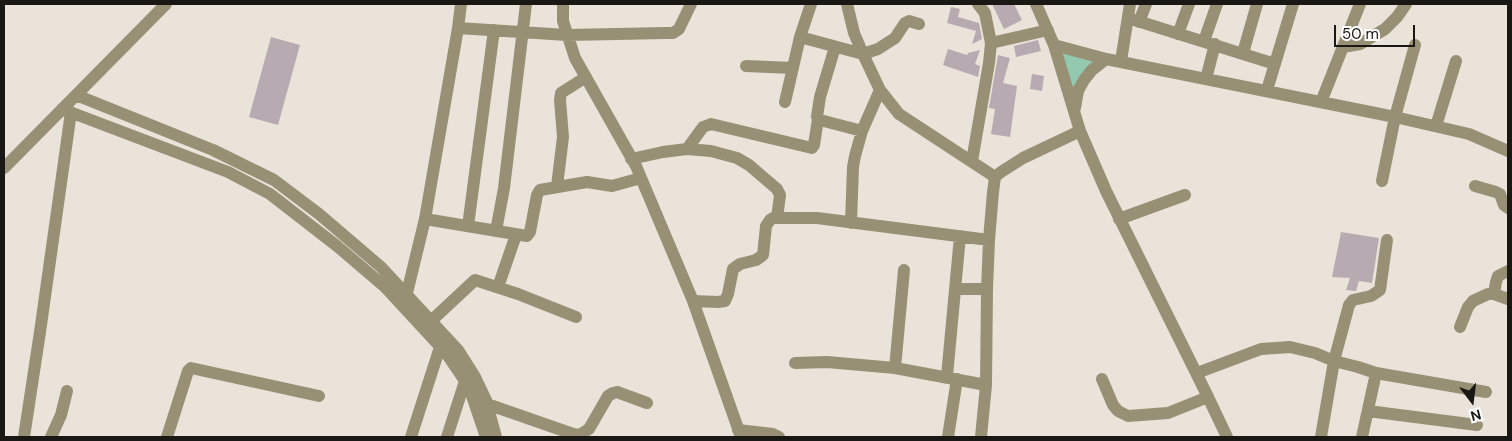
<!DOCTYPE html>
<style>
body{margin:0}
#map{position:relative;width:1512px;height:441px;overflow:hidden;background:#eae3d9;font-family:"DM Sans",sans-serif}
canvas{display:block}
.frame{position:absolute;inset:0;border:5px solid #1a1814;pointer-events:none}
.north{position:absolute;left:1447px;top:376px;width:50px;height:50px;-webkit-text-stroke:4px #fff;paint-order:stroke;rotate:165deg;font-size:14px;font-weight:700;line-height:20px;text-align:center;color:#1a1814}
.north::after{content:'';display:block;margin:auto;width:18px;height:22px;background:#1a1814;clip-path:polygon(50% 0,100% 100%,50% 72%,0 100%)}
.scale{position:absolute;left:1334px;top:25px;width:81px;height:22px;box-sizing:border-box;border:2px solid #1a1814;border-top:0;padding-left:6px;font-size:15px;line-height:18px;white-space:nowrap;color:#1a1814;-webkit-text-stroke:4px #fff;paint-order:stroke}
</style>
<div id="map">
<canvas width="1512" height="441"></canvas>
<div class="frame"></div>
<div class="north">N</div>
<div class="scale">50 m</div>
</div>
<script>
const context = document.querySelector('canvas').getContext('2d');
context.lineJoin = 'round';
function fillPath(path, color) {
  context.fillStyle = color;
  context.fill(path, 'evenodd');
}
function poly(rows) {
  const path = new Path2D();
  for (const r of rows) {
    path.moveTo(r[0], r[1]);
    for (let i = 2; i < r.length; i += 2) path.lineTo(r[i], r[i + 1]);
  }
  return path;
}
function trace(path, color, width, dash) {
  context.strokeStyle = color;
  context.lineWidth = width;
  context.lineCap = dash ? 'butt' : 'round';
  context.setLineDash(dash || []);
  context.stroke(path);
}
const green = poly([
 [1055,49,1101,61,1075,96]
]);
const building = poly([
 [992,4,1014,4,1022,20,1004,29],
 [951,7,960,9,958,17,979,23,982,39,972,44,976,31,947,23],
 [271,37,300,45,278,125,249,117],
 [1038,40,1041,51,1016,57,1014,46],
 [948,49,967,55,968,53,980,50,975,64,980,66,978,77,943,65],
 [998,55,1010,58,1003,83,1017,86,1010,137,991,134,995,109,989,108],
 [1032,74,1044,76,1042,91,1030,89],
 [1341,232,1379,238,1372,283,1359,281,1356,291,1346,290,1350,278,1332,277]
]);
const minor = poly([
 [563,4,563,21,575,58,636,166,693,301,741,437],
 [847,4,854,33,863,54,880,90,899,114,995,177],
 [1036,4,1054,45,1080,131,1106,191,1208,397,1227,437],
 [1128,18,1275,64],
 [1139,22,1146,4],
 [458,28,567,35,666,33,673,33,679,29,691,4],
 [1178,34,1189,4],
 [800,37,863,54,878,49,895,38,905,23,909,21,919,24],
 [1204,41,1217,4],
 [991,43,1048,30],
 [1054,45,1106,59,1395,117,1469,134,1508,151],
 [835,47,820,97,817,117,820,120,862,131],
 [1343,47,1360,44,1385,29,1397,17,1406,4],
 [1243,53,1257,4],
 [1121,61,1130,4],
 [746,66,793,68],
 [1206,79,1215,44],
 [1267,90,1293,4],
 [76,95,213,150,274,180,319,214,381,267,458,350,475,377,486,400,496,437],
 [785,102,800,37,811,4],
 [1321,102,1360,4],
 [1075,108,1078,91,1084,80,1092,70,1106,59],
 [62,109,228,172,270,194,337,246,385,287,446,353,469,387,486,437],
 [1436,126,1456,61],
 [687,149,703,127,711,124,812,148,814,145,818,119],
 [631,159,663,152,687,149,711,151,737,158,749,165,777,189,780,195,777,218],
 [972,161,989,63,991,43,985,13,978,4],
 [4,168,166,4],
 [1382,181,1395,117,1415,45],
 [557,186,563,137,560,100,561,93,586,77],
 [1475,186,1496,192,1500,194,1504,205,1508,208],
 [425,219,527,236,530,232,537,195,540,190,587,182,612,186,641,178],
 [1119,219,1185,195],
 [851,223,853,167,855,156,862,131,880,90],
 [468,226,494,30],
 [496,231,504,188,526,4],
 [498,287,516,235],
 [955,289,987,289],
 [1494,294,1496,282,1498,276,1508,271],
 [405,301,425,219,458,28,461,4],
 [693,301,718,302,725,301,728,294,733,269,740,264,756,260,763,255,766,226,770,220,773,218,817,218,989,240],
 [431,321,475,280,518,294,576,317],
 [1460,327,1468,307,1473,301,1488,294,1494,294,1508,299],
 [795,363,827,362,895,368,986,385],
 [895,368,904,270],
 [1197,373,1261,349,1290,347,1315,353,1334,361,1358,367,1376,373,1486,392],
 [947,376,960,236],
 [1102,379,1113,405,1118,411,1128,416,1168,413,1208,397],
 [487,404,576,435,581,434,589,429,608,396,613,393,617,392,647,403],
 [1368,411,1477,425],
 [738,430,773,434,779,437],
 [24,437,40,332,71,112],
 [51,437,61,415,67,391],
 [167,437,188,371,191,368,319,396],
 [411,437,440,347],
 [447,437,465,381],
 [948,437,957,379],
 [981,437,986,385,987,289,989,240,993,192,995,177,1001,172,1023,158,1080,131],
 [1321,437,1334,361,1349,305,1353,300,1371,296,1380,290,1387,240],
 [1362,437,1376,373]
]);
fillPath(green, '#92c9af');
fillPath(building, '#b7abb1');
trace(minor, '#989075', 12);
</script>
